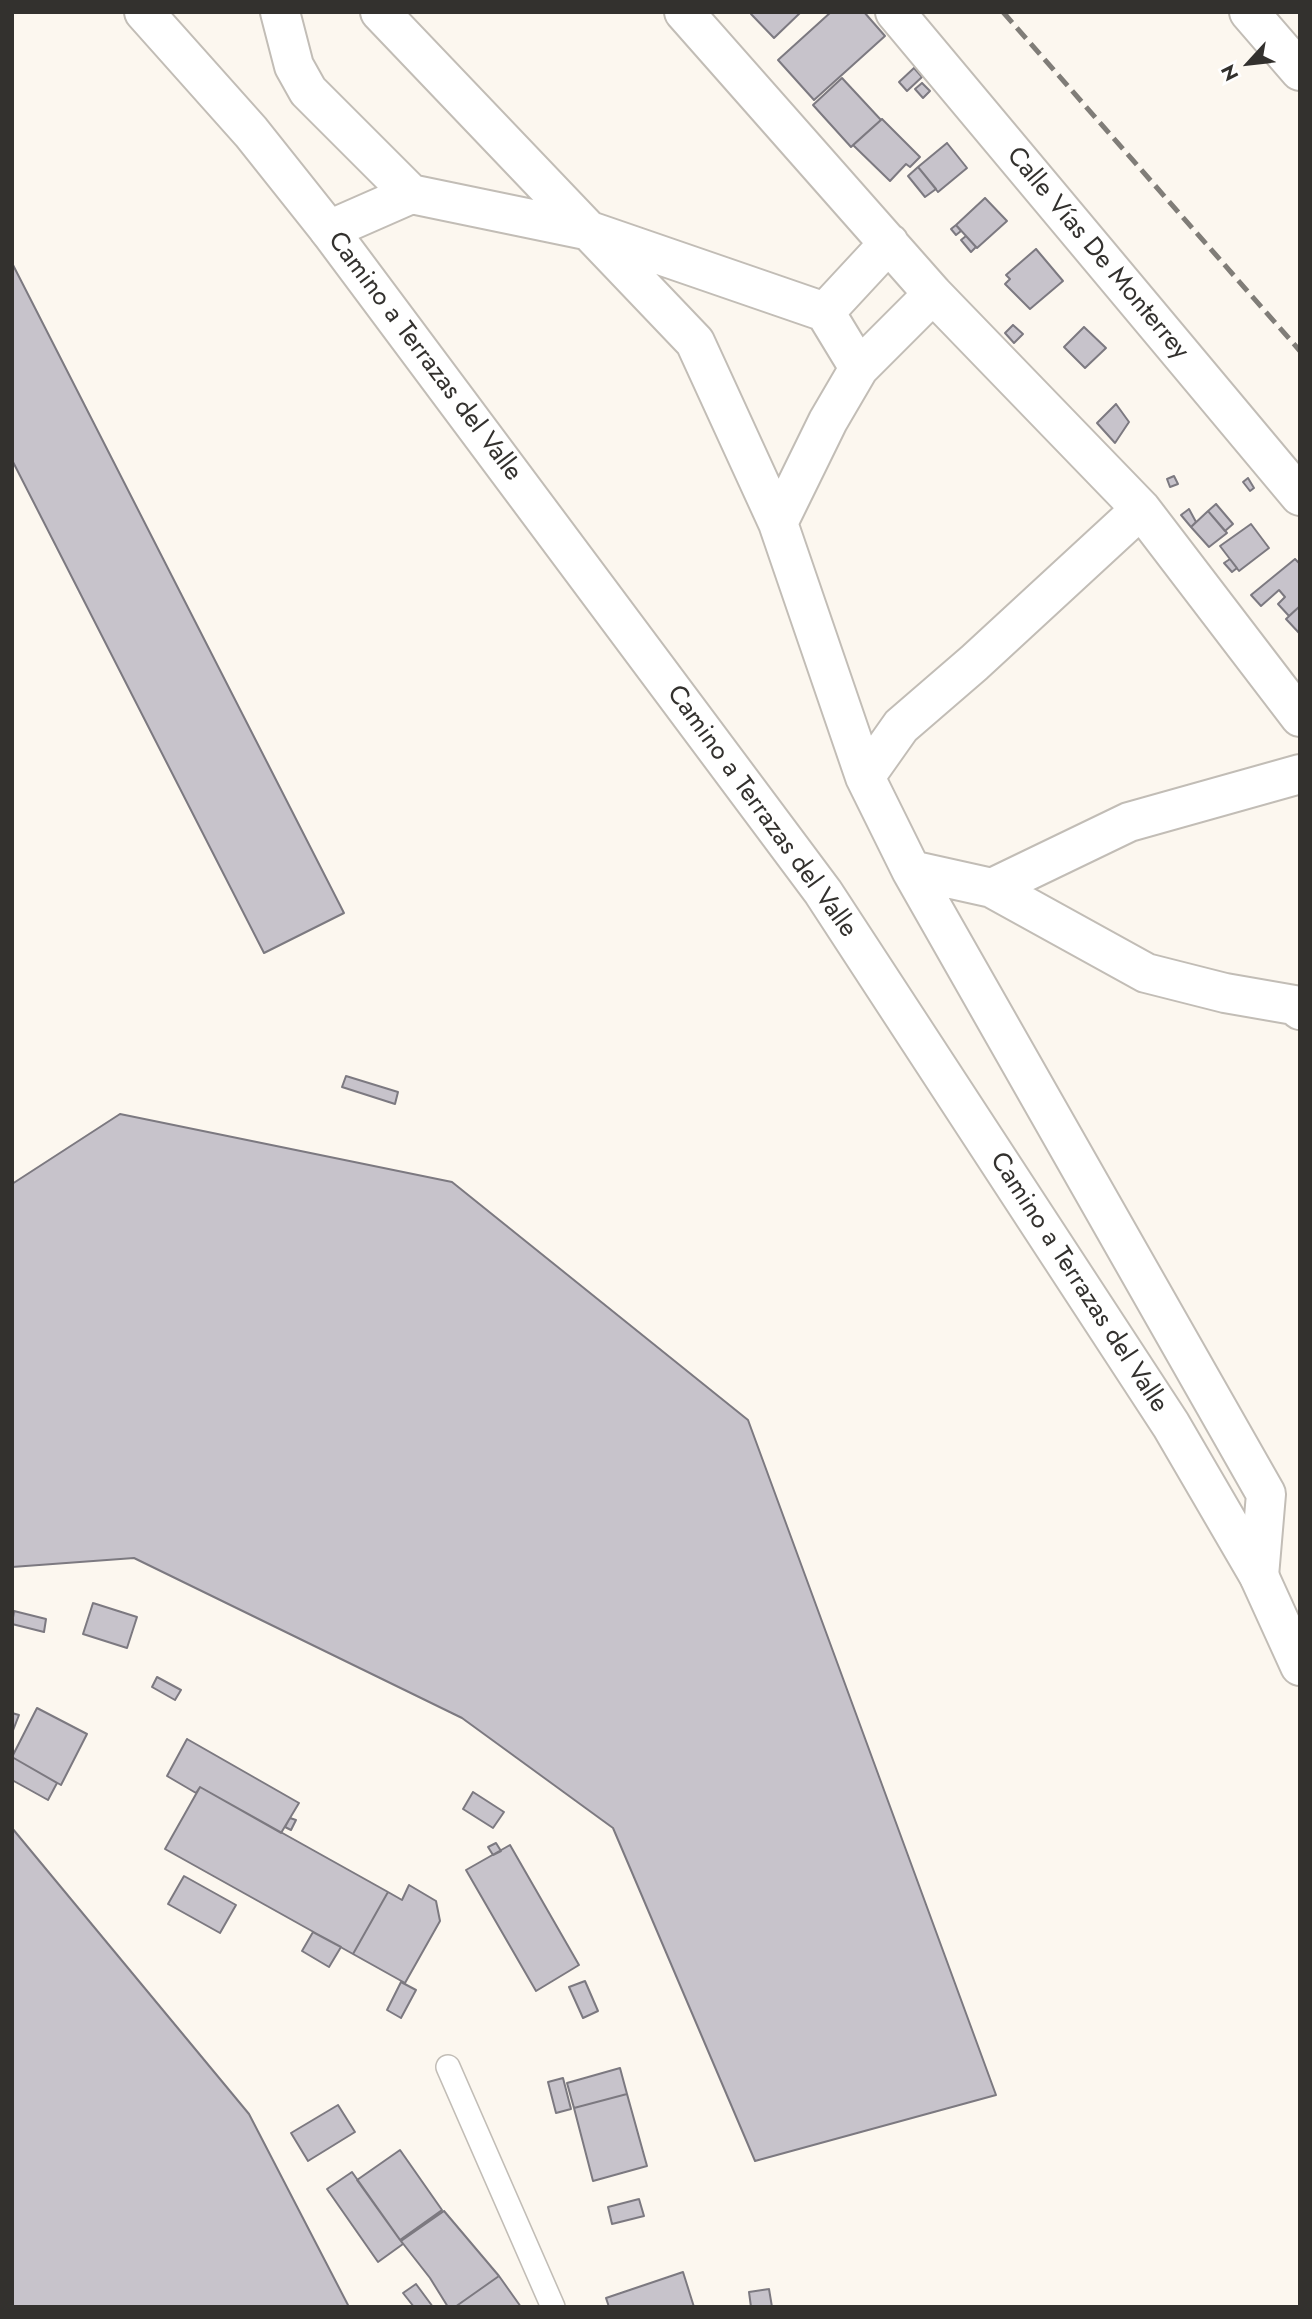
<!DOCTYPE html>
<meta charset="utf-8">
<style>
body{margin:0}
#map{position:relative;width:1312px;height:2319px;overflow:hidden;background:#fcf7ef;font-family:Jost,sans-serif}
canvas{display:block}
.frame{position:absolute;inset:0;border:14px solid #33312e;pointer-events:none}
.north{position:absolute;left:1214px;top:28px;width:70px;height:70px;-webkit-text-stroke:5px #fff;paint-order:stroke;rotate:243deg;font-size:19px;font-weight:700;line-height:28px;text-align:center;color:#33312e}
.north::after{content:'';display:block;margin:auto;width:24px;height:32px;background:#33312e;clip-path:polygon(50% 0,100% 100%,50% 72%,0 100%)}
</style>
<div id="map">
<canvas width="1312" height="2319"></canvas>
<div class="frame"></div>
<div class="north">N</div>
</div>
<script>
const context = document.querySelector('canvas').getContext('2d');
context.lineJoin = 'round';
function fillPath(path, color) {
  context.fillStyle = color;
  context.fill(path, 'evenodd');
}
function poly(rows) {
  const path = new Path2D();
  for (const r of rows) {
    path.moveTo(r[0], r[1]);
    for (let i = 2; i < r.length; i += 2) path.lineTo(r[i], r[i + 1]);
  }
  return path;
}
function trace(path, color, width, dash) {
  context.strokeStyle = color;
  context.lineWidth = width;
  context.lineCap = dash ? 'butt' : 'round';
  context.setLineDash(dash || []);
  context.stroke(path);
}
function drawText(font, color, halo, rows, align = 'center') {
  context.font = font + ' Jost,sans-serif';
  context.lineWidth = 5;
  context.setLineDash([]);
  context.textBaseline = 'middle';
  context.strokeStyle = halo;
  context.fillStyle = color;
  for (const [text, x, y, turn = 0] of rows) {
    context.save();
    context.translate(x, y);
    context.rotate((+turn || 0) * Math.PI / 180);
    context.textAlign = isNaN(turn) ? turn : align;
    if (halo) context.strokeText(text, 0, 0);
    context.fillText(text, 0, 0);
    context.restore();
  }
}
const building = poly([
 [753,12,801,12,774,38,751,14,753,12],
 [831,12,864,12,885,36,814,100,778,60,831,12],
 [914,68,922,77,907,91,899,82,914,68],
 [842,78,881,120,851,147,813,105,842,78],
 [922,83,930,91,923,98,915,89,922,83],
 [882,119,920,157,910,167,906,164,890,181,853,145,882,119],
 [947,143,967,168,938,192,918,167,947,143],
 [918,167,936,189,925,197,908,176,918,167],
 [985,198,1007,221,977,248,956,225,985,198],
 [956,225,961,231,956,235,951,229,956,225],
 [966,236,976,247,971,252,961,240,966,236],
 [1036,249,1063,281,1030,309,1005,284,1010,279,1006,275,1036,249],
 [12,263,344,913,264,953,12,460,12,263],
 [1013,325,1023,334,1014,343,1005,333,1013,325],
 [1084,327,1106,348,1085,368,1064,347,1084,327],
 [1116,404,1129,422,1115,443,1097,423,1116,404],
 [1174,476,1178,484,1170,487,1167,479,1174,476],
 [1248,478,1254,488,1250,491,1243,482,1248,478],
 [1216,504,1233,524,1225,531,1208,511,1216,504],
 [1189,509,1196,522,1191,527,1181,515,1189,509],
 [1208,511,1227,533,1209,547,1191,527,1208,511],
 [1251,524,1269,548,1239,571,1220,546,1251,524],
 [1230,559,1237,568,1232,572,1224,563,1230,559],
 [1295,559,1300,564,1300,606,1289,616,1278,604,1285,597,1279,590,1261,606,1251,595,1295,559],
 [1300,606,1300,634,1286,619,1300,606],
 [346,1076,398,1092,395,1104,342,1087,346,1076],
 [120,1114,452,1182,748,1420,996,2095,755,2161,613,1828,462,1718,134,1558,12,1567,12,1184,120,1114],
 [93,1603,137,1617,127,1648,83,1634,93,1603],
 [14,1611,46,1619,44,1632,12,1624,14,1611],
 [157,1677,181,1690,175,1700,152,1687,157,1677],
 [37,1708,87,1734,61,1785,12,1757,37,1708],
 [12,1713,19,1715,12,1733,12,1713],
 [187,1739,299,1803,281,1833,200,1787,196,1793,167,1776,187,1739],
 [12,1757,57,1783,48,1800,12,1780,12,1757],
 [200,1787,388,1892,353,1954,165,1849,200,1787],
 [473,1792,504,1812,493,1828,463,1809,473,1792],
 [290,1818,296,1820,291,1830,285,1827,290,1818],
 [12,1828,249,2114,349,2307,12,2307,12,1828],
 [496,1843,501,1851,493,1855,488,1847,496,1843],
 [510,1845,579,1965,536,1991,466,1870,510,1845],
 [184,1876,236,1905,220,1933,168,1904,184,1876],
 [409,1885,436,1901,440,1921,405,1983,353,1954,388,1892,402,1900,409,1885],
 [313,1932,341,1947,329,1967,302,1951,313,1932],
 [585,1981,598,2011,583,2018,569,1987,585,1981],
 [401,1982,416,1990,401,2018,387,2010,401,1982],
 [620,2068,627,2094,574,2108,567,2083,620,2068],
 [563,2078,571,2109,556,2113,548,2082,563,2078],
 [627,2094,647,2166,593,2181,574,2108,627,2094],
 [338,2105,355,2132,308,2161,291,2133,338,2105],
 [400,2150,442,2210,400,2240,357,2180,400,2150],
 [352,2172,403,2244,378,2262,327,2189,352,2172],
 [639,2199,644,2216,612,2224,608,2207,639,2199],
 [444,2211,499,2276,455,2307,448,2307,430,2278,401,2241,444,2211],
 [683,2272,694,2307,609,2307,606,2298,683,2272],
 [499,2276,521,2307,455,2307,499,2276],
 [416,2284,433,2307,414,2307,403,2293,416,2284],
 [769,2289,772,2307,751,2307,749,2292,769,2289]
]);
const service = poly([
 [448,2067,553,2307]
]);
const minor = poly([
 [280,12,294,66,308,91,411,194,329,230],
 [380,12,695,342,778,523],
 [684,12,933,294,1141,509,1300,717],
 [895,12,1300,496],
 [411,194,590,231,825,312,889,243],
 [933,294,859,368,828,421,778,523,865,777,911,870,1266,1494,1259,1576],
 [825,312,859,368],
 [865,777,901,726,974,663,1141,509],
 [911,870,992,888,1129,822,1300,774],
 [992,888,1146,973,1225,993,1294,1005,1300,1010]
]);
const tertiary = poly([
 [144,12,251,132,329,230,823,892,1171,1425,1259,1576,1300,1666],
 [1249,12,1300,71]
]);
const rail = poly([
 [1003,12,1300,351]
]);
const streetNames = [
 ["Calle Vías De Monterrey",1097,254,50],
 ["Camino a Terrazas del Valle",424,357,53],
 ["Camino a Terrazas del Valle",761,812,54],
 ["Camino a Terrazas del Valle",1078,1283,57]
];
fillPath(building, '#c7c3cb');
trace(building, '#7c7980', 2);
trace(service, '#c2bdb6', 26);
trace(minor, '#c2bdb6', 42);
trace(tertiary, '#c2bdb6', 42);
trace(service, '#fff', 23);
trace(minor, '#fff', 38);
trace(tertiary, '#fff', 38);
trace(rail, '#807d78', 5, [14, 7]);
drawText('26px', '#33312e', '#fff', streetNames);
</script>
